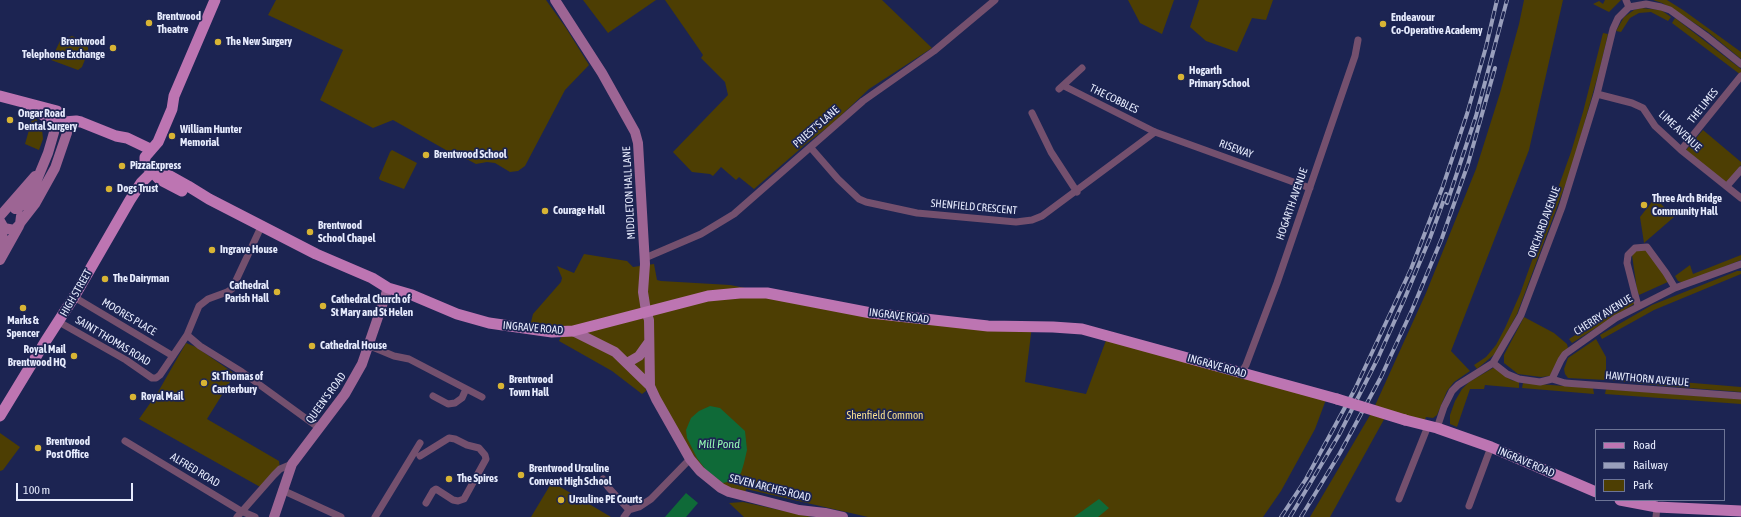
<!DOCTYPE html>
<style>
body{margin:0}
#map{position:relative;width:1741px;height:517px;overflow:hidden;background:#1c2452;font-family:"Asap Condensed",sans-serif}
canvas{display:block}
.legend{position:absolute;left:1595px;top:429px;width:130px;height:72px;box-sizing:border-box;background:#1c2452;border:1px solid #6d7496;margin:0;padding:5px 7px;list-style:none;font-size:12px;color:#e6ebfd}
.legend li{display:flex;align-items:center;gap:8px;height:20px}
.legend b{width:20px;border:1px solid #6d7496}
.scale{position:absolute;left:16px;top:483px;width:117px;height:18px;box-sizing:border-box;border:2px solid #e6ebfd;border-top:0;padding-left:5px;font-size:12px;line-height:14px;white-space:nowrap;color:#e6ebfd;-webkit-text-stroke:3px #1c2452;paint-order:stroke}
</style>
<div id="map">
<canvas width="1741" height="517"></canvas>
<ul class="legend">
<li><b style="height:5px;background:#bd75b2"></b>Road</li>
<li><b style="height:5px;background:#999fbc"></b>Railway</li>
<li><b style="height:11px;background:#4d3e03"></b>Park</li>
</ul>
<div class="scale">100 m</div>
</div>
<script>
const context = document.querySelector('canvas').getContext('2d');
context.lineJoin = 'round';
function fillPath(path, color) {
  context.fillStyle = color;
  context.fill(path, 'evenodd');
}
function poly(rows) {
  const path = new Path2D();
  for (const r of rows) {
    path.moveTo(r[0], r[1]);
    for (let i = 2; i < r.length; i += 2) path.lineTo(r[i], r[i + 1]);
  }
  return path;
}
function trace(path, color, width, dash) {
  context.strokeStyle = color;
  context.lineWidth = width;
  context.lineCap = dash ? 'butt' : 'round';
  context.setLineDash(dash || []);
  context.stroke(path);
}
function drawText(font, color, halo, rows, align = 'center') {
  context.font = font + ' "Asap Condensed",sans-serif';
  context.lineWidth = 3.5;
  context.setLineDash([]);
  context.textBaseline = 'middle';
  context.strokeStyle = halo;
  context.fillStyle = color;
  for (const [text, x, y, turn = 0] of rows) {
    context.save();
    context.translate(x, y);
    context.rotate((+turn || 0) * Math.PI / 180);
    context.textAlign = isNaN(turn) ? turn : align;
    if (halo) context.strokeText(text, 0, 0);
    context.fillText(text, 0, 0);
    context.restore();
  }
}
const green = poly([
 [276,0,546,0,566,28,589,65,565,90,525,166,518,171,510,172,495,163,487,162,476,164,459,155,453,154,393,120,373,128,320,100,343,50,268,15],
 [583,0,656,0,608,33],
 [665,0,882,0,932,48,869,89,831,125,807,143,754,189,739,177,736,180,721,167,713,176,710,174,692,172,673,152,728,95,725,82,701,58,703,55,699,49],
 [1128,0,1174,0,1162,34,1140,23],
 [1199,0,1273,0,1266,20,1252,18,1237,52,1206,41,1190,27],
 [1524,0,1563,0,1529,150,1451,351,1470,371,1454,382,1447,391,1437,415,1433,418,1426,417,1422,427,1387,414,1330,517,1310,517,1373,410,1426,293,1476,169,1500,93,1519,24],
 [1605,0,1621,0,1609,12,1593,4,1599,1,1603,4],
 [1653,0,1667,0,1683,10,1741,52,1741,59,1708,32,1679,13,1662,3],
 [1641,8,1661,10,1671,17,1668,21,1651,12,1639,13,1630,18,1621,32,1616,31,1624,17,1634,10],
 [1675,18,1741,69,1741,75,1672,23],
 [1603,33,1608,34,1600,68,1572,167,1517,314,1496,353,1477,369,1474,365,1486,357,1496,345,1505,328,1520,294,1571,152,1583,112],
 [72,36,86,42,88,48,88,52,82,67,78,70,51,60,60,41],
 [33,116,37,120,42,129,43,139,39,150,25,144],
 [1703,130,1741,162,1741,165,1727,182,1724,182,1686,150],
 [392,150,417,163,404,189,380,180,379,178,390,152],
 [1655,198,1674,217,1644,243,1640,217],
 [1645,249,1670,281,1639,295,1637,290,1632,255,1636,250],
 [584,254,627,261,633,267,654,264,657,280,661,281,730,285,828,304,1032,326,1025,382,1086,394,1108,335,1327,397,1315,429,1281,491,1263,517,868,517,746,489,745,496,709,479,645,381,646,391,642,394,612,371,559,341,561,337,534,329,531,322,533,314,561,282,562,278,557,266,574,273],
 [1741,255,1741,260,1684,283,1678,281,1675,276,1690,265,1693,274],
 [1737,271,1741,271,1741,274,1654,310,1602,339,1600,335,1652,305],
 [1634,300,1634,304,1631,306,1572,343,1569,339,1614,311],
 [1524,317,1554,333,1567,344,1568,348,1550,376,1541,377,1518,374,1504,363,1504,355],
 [1596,339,1606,357,1606,380,1568,378,1565,374,1564,369,1568,358],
 [186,343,196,347,235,374,207,419,279,461,280,469,262,488,139,419,158,392],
 [1493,368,1497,368,1511,380,1519,382,1519,388,1485,385,1484,389,1470,389,1457,427,1450,424,1450,415,1455,401,1462,389,1469,382],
 [1609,376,1741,387,1741,392,1664,386,1608,380],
 [1523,383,1593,388,1594,394,1522,388],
 [1606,389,1741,399,1741,404,1605,394],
 [0,433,20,447,3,470,0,471],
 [552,482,611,517,531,517],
 [743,502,812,517,744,517,729,503]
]);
const water = poly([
 [710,406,720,408,745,431,747,450,744,463,741,473,732,481,723,483,706,470,697,458,687,438,686,430,691,418,699,411],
 [686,493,698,503,686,517,665,517],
 [1099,499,1109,508,1098,517,1074,517]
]);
const street = poly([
 [1629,7,1646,4,1661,7,1670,10,1706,36,1741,64],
 [1064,86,1155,132,1310,188],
 [1059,89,1082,68],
 [1597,94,1632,103,1643,108,1655,126,1681,150,1741,198],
 [1032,113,1051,152,1077,192],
 [811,148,838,179,859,199,866,202,917,213,1016,222,1032,220,1042,216,1155,132],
 [1681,150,1741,76],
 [1727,186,1741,170],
 [645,258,701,234,734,214,863,101,934,51,995,0],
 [74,297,173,356],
 [1638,306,1627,263,1628,255,1635,248,1647,247,1666,273,1675,288],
 [59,322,126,360,152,378,156,378,160,375,187,335,199,306,208,299,227,292,232,289,261,227],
 [187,335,200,346,242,372,319,428],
 [370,346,394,356,409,359,482,397],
 [1493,363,1507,374,1519,379,1540,382,1552,379,1561,360,1565,354,1616,318,1675,288,1741,264],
 [1241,373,1246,365,1277,283,1355,56,1358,40],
 [1552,379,1565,383,1741,396],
 [433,396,448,404,455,403,462,398,466,389],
 [1437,428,1444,407,1452,391,1458,385,1493,363,1521,315,1562,207,1597,94,1613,29,1618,18,1629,7,1626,0],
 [125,441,241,511,255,517],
 [420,456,449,438,455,439,467,445,479,448,485,455,486,459,464,499,458,501,453,500,436,489,433,491,426,503],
 [603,479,608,487,629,510],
 [282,490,341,517],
 [1399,499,1428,426],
 [1469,506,1491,447],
 [237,517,274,475,280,469,292,464],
 [375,517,420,443],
 [624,517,629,510,639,507,651,499,690,459],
 [1656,517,1657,507]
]);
const secondary = poly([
 [555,0,602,73,635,132,638,143,645,264,643,292,646,311,649,320,650,386,656,399,690,459,700,471,721,488,729,492,799,510,825,513,843,517],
 [15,209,23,205,34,187,48,153,55,129,64,122,67,133,55,168,35,204,21,222],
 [0,216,35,176],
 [0,221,4,228,14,230,20,224,21,216],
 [1,254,3,244,2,227],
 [0,260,19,226],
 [573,331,615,352,650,386],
 [627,363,639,356,649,342],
 [274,517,292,464,345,394,362,364,388,288]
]);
const primary = poly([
 [0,96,57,111,64,122],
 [30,105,50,120,64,122,76,121,81,122,116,136,127,138,150,149],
 [152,172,163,172,188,186,209,199,316,254,372,278,388,288,412,295,457,314,489,323,552,332,573,331,708,296,740,293,767,293,871,313,988,326,1053,327,1082,329,1337,399],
 [182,191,159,179,145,164,145,157,158,142,172,109,174,96,215,0],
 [0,416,45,342,74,297,130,200,141,183,152,172],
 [1405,420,1437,428,1491,447,1596,492],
 [1620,500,1657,507,1741,511]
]);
const rail = poly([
 [1447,203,1476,116,1507,0],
 [1281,517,1306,479,1355,389,1411,269,1443,186,1467,114,1486,47,1497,0],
 [1290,517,1339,435,1378,358,1404,300,1430,238,1446,194],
 [1301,517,1340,453,1381,377,1412,310,1442,238,1468,164,1495,68]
]);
const primaryBridge = poly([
 [1337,399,1405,420]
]);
const markers = [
 [149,23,4,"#d8b434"],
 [1383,24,4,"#d8b434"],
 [218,42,4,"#d8b434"],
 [113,48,4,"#d8b434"],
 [1181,77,4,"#d8b434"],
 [10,120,4,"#d8b434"],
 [172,136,4,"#d8b434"],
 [426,155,4,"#d8b434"],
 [122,166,4,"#d8b434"],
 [109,189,4,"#d8b434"],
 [1644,205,4,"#d8b434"],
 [545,211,4,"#d8b434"],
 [310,232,4,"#d8b434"],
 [212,250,4,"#d8b434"],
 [105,279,4,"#d8b434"],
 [277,292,4,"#d8b434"],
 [323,306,4,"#d8b434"],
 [23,308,4,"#d8b434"],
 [312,346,4,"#d8b434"],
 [74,356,4,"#d8b434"],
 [204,383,4,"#d8b434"],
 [501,386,4,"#d8b434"],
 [133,397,4,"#d8b434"],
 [38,448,4,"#d8b434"],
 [521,475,4,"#d8b434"],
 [449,479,4,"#d8b434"],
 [561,500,4,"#d8b434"]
];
const poiNames = [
 ["Brentwood",157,17],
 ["Theatre",157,30],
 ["Endeavour",1391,18],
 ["Co-Operative Academy",1391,31],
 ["Brentwood",105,42,"right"],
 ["Telephone Exchange",105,55,"right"],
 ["The New Surgery",226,42],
 ["Hogarth",1189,71],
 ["Primary School",1189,84],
 ["Ongar Road",18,114],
 ["Dental Surgery",18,127],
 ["William Hunter",180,130],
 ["Memorial",180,143],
 ["Brentwood School",434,155],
 ["PizzaExpress",130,166],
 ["Dogs Trust",117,189],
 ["Three Arch Bridge",1652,199],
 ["Community Hall",1652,212],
 ["Courage Hall",553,211],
 ["Brentwood",318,226],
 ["School Chapel",318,239],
 ["Ingrave House",220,250],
 ["The Dairyman",113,279],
 ["Cathedral",269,286,"right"],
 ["Parish Hall",269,299,"right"],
 ["Cathedral Church of",331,300],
 ["St Mary and St Helen",331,313],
 ["Marks &",23,321,"center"],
 ["Spencer",23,334,"center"],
 ["Cathedral House",320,346],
 ["Royal Mail",66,350,"right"],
 ["Brentwood HQ",66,363,"right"],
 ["St Thomas of",212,377],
 ["Canterbury",212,390],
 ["Brentwood",509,380],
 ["Town Hall",509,393],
 ["Royal Mail",141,397],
 ["Brentwood",46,442],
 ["Post Office",46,455],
 ["Brentwood Ursuline",529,469],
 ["Convent High School",529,482],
 ["The Spires",457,479],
 ["Ursuline PE Courts",569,500]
];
const streetNames = [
 ["THE COBBLES",1114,99,26],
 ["THE LIMES",1703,106,-51],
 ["PRIEST'S LANE",816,127,-41],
 ["LIME AVENUE",1680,131,43],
 ["RISEWAY",1236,149,20],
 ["MIDDLETON HALL LANE",629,193,-93],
 ["HOGARTH AVENUE",1292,204,-71],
 ["SHENFIELD CRESCENT",974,207,5],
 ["ORCHARD AVENUE",1544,222,-70],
 ["HIGH STREET",76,293,-60],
 ["CHERRY AVENUE",1603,315,-32],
 ["INGRAVE ROAD",899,316,7],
 ["MOORES PLACE",129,317,31],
 ["INGRAVE ROAD",533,328,5],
 ["SAINT THOMAS ROAD",113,341,31],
 ["INGRAVE ROAD",1217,366,16],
 ["HAWTHORN AVENUE",1647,379,5],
 ["QUEEN'S ROAD",326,398,-54],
 ["INGRAVE ROAD",1526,462,23],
 ["ALFRED ROAD",195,470,31],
 ["SEVEN ARCHES ROAD",770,488,14]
];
const parkNames = [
 ["Shenfield Common",885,416]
];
const waterNames = [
 ["Mill Pond",719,444]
];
fillPath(green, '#4d3e03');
fillPath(water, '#0f6a38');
trace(street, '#74506e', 7);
trace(secondary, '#9d6594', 10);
trace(primary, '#bd75b2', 11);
trace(rail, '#999fbc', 4);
trace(rail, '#1c2452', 2.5, [8]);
trace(primaryBridge, '#bd75b2', 11);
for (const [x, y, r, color] of markers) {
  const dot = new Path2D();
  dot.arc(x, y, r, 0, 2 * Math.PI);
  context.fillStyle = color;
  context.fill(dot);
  trace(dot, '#1c2452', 1.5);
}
drawText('bold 11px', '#e6ebfd', '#1c2452', poiNames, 'left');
drawText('11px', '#e6ebfd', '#1c2452', streetNames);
drawText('11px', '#f8df8f', '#1c2452', parkNames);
drawText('italic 12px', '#94fab3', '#1c2452', waterNames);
</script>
